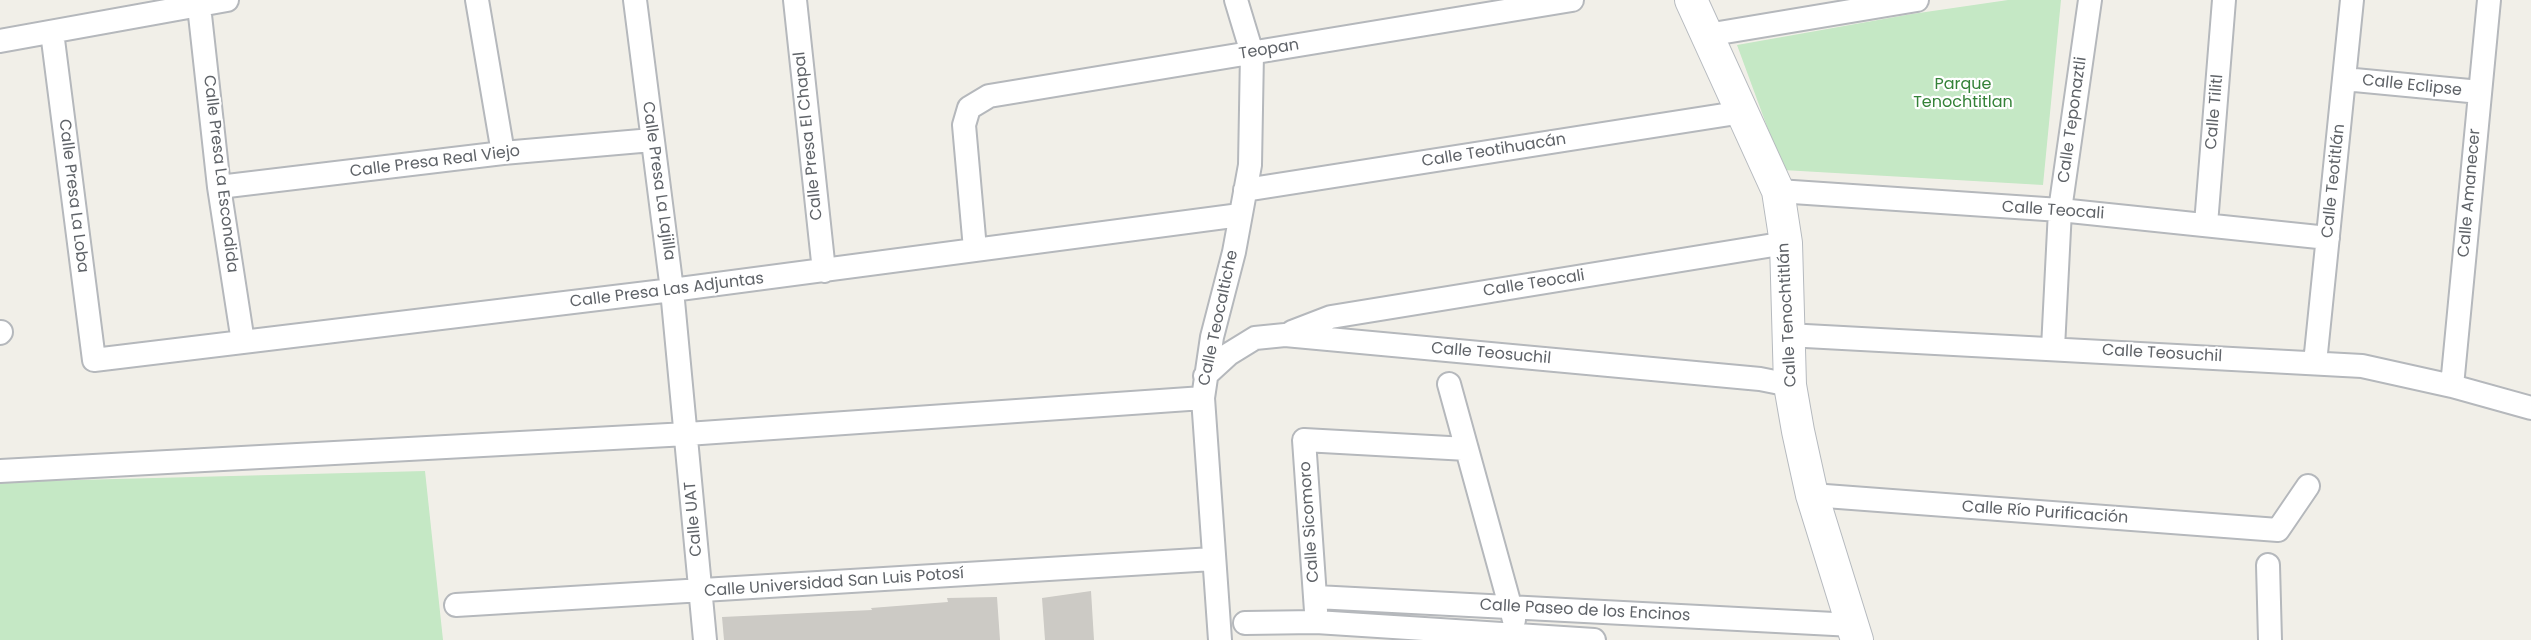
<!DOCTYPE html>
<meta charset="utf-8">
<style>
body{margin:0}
canvas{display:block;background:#f1efe8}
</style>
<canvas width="2531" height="640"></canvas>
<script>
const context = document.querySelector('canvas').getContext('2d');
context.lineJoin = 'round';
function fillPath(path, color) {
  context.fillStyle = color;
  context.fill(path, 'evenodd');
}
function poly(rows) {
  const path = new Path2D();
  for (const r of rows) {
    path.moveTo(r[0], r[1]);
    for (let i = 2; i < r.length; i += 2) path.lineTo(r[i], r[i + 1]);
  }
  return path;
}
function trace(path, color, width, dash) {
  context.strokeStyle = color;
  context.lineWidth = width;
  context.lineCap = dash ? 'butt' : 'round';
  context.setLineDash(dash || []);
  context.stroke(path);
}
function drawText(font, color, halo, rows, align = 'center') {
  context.font = font + ' Poppins,sans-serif';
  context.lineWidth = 4.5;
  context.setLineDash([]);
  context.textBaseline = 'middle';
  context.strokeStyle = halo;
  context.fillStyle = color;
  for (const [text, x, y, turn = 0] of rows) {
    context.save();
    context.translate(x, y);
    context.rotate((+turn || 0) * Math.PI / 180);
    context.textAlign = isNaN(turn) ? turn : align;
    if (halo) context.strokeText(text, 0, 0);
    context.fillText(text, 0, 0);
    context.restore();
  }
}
const green = poly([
 [2008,0,2061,0,2043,185,1783,170,1737,45,1912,14],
 [425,471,443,640,0,640,0,482]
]);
const building = poly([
 [1091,591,1094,640,1045,640,1042,598],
 [997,597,1000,640,724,640,722,617,872,610,871,608,948,602,947,598]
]);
const street = poly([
 [477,0,503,153],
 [635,0,672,290,705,640],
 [795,0,824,271],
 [199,6,219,187,243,342],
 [52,32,94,360,672,290,1240,215],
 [1707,35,1917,0],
 [0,41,227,0],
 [2344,79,2480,92],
 [219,187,503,153,652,140],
 [1245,190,1743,112],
 [1778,191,2060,210,2328,238],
 [2206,224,2224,0],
 [975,249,964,125,969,108,989,96,1572,0],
 [1292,332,1331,317,1786,243],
 [0,333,1,332],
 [1787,335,2362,366,2452,386,2531,408],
 [2053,348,2060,210,2090,0],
 [2315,363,2352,0],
 [1205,376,1229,354,1255,338,1285,335,1760,379,1790,385],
 [1449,384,1514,620],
 [2452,386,2489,0],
 [0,471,687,434,1203,398],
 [1812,495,2278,530,2308,486],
 [2268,565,2270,640],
 [1316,597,1853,625],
 [456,605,1213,559],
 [1316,611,1304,440,1467,449],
 [1245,623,1316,622,1594,640],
 [1220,640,1203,398,1212,337,1234,252,1250,165,1252,53,1236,0]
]);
const secondary = poly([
 [1691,0,1778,191,1786,243,1790,385,1798,431,1812,495,1857,640]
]);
const streetNames = [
 ["Teopan",1269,50,-9],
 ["Calle Eclipse",2412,86,6],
 ["Calle Tilitl",2215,112,-85],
 ["Calle Teponaztli",2073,120,-82],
 ["Calle Presa El Chapal",809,136,-96],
 ["Calle Teotihuacán",1494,151,-9],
 ["Calle Presa Real Viejo",435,162,-7],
 ["Calle Presa La Escondida",220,174,83],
 ["Calle Presa La Lajilla",658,181,82],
 ["Calle Teotitlán",2334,181,-84],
 ["Calle Amanecer",2470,193,-85],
 ["Calle Presa La Loba",73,196,83],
 ["Calle Teocali",2053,211,4],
 ["Calle Teocali",1534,284,-9],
 ["Calle Presa Las Adjuntas",667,291,-7],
 ["Calle Tenochtitlán",1788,315,-93],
 ["Calle Teocaltiche",1219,318,-78],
 ["Calle Teosuchil",1491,354,5],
 ["Calle Teosuchil",2162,354,3],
 ["Calle Río Purificación",2045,513,4],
 ["Calle UAT",694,519,-95],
 ["Calle Sicomoro",1310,522,-94],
 ["Calle Universidad San Luis Potosí",834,583,-4],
 ["Calle Paseo de los Encinos",1585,611,3]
];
const parkNames = [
 ["Parque",1963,85],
 ["Tenochtitlan",1963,103]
];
fillPath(green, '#c5e8c5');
fillPath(building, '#cccac5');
trace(street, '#b5b8bc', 26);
trace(secondary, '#b6babf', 34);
trace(street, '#fff', 22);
trace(secondary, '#fff', 32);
drawText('16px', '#5f6368', '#fff', streetNames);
drawText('16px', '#348238', '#fff', parkNames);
</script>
